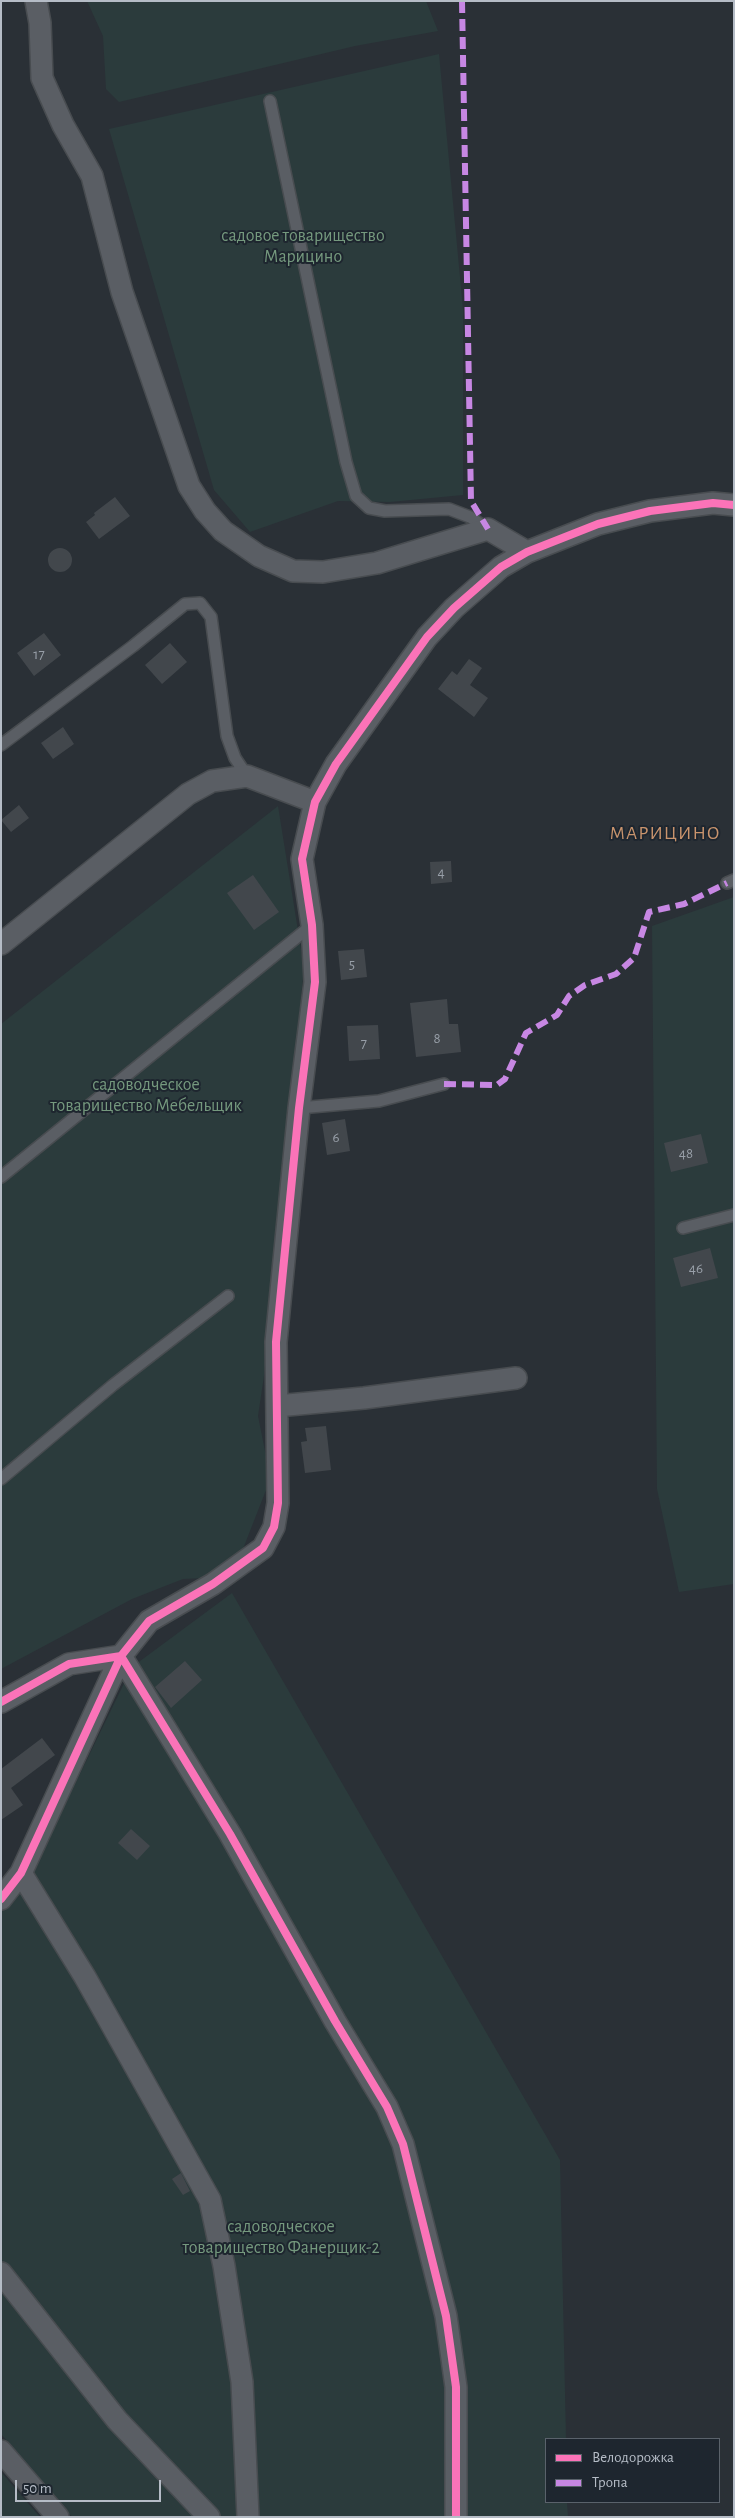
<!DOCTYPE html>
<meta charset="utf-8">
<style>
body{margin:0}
#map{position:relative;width:735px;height:2518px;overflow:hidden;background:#2a3036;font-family:"Alegreya Sans",sans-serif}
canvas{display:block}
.frame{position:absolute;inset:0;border:2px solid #b5bcc6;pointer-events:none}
.legend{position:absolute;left:545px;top:2438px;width:175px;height:65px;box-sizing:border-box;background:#1e262f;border:1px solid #5a626b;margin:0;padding:6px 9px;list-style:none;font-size:15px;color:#b5bcc6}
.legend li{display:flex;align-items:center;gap:10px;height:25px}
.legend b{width:25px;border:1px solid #5a626b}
.scale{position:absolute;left:15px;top:2480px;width:146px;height:22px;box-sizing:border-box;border:2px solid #b5bcc6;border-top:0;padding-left:6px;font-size:15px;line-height:18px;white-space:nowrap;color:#b5bcc6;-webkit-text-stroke:4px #1e262f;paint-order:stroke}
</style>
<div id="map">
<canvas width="735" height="2518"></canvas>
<div class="frame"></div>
<ul class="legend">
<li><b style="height:6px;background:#fb73b8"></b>Велодорожка</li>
<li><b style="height:6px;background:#c787e3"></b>Тропа</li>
</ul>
<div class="scale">50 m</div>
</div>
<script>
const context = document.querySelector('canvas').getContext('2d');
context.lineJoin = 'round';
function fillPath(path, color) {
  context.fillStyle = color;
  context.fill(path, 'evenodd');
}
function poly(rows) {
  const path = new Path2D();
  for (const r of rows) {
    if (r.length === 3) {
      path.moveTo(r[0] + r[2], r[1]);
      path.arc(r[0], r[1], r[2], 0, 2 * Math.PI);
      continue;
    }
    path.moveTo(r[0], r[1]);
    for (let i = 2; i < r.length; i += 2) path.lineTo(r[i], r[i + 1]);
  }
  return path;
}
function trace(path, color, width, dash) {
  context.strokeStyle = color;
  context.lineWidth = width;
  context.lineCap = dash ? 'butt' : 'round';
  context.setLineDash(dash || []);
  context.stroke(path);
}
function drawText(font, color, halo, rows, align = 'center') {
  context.font = font + ' "Alegreya Sans",sans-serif';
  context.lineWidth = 4;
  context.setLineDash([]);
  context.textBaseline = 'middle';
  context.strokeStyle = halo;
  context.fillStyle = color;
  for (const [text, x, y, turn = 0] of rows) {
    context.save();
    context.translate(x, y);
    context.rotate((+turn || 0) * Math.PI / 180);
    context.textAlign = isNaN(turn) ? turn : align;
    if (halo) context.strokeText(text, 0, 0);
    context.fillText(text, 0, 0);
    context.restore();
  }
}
const green = poly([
 [87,1,426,1,438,31,355,46,119,102,106,89,103,36],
 [439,54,463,309,463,495,390,502,338,501,250,532,214,490,109,129],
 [278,806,304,968,264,1376,258,1416,268,1466,268,1485,241,1554,205,1578,183,1579,132,1599,1,1669,1,1024],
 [734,897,734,1584,679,1592,657,1489,652,926],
 [232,1593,560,2160,566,2439,546,2439,546,2502,567,2502,568,2517,72,2517,1,2434,1,1906,38,1860,132,1667],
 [1,2472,40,2517,1,2517]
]);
const building = poly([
 [115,497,130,516,99,539,86,522,95,515,94,513],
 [60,560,12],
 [44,633,61,655,34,676,17,653],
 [170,643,187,662,162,684,145,665],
 [469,659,482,668,470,685,488,698,474,717,438,689,452,671,457,675],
 [63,727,74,744,53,759,41,743],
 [19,805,29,818,11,832,1,820],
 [451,861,452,882,431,884,430,862],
 [253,875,279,912,254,930,227,893],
 [364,949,367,977,341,980,338,951],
 [447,999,449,1024,458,1024,461,1052,416,1057,410,1003],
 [378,1025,380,1059,349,1061,347,1026],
 [345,1119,350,1151,327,1155,322,1123],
 [701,1134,708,1163,671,1172,664,1143],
 [710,1248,718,1278,681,1287,673,1258],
 [326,1426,331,1470,305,1473,301,1442,307,1441,305,1428],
 [185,1661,202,1680,171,1708,155,1687],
 [42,1738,55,1755,11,1788,23,1805,1,1820,1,1769],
 [131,1829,150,1846,137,1860,118,1843],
 [181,2173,190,2191,183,2195,172,2179]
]);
const lane = poly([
 [270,101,346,462,356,496,369,508,385,511,449,509,470,517,488,529],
 [1,745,133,646,185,604,200,603,211,617,227,736,235,758,247,776],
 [727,883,734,880],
 [299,1108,379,1101,444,1084],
 [1,1177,312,925],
 [683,1228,734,1215],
 [1,1479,113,1385,228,1296]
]);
const street = poly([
 [36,1,40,23,42,78,63,125,92,176,122,292,189,486,205,511,223,531,259,556,293,571,323,572,377,563,488,529,527,552],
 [1,944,188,794,212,781,247,776,315,802],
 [277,1406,364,1398,516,1378],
 [1,1702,69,1664,121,1656,230,1834,335,2021,387,2107,403,2144,446,2316,456,2387,456,2517],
 [21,1873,85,1977,210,2200,224,2266,242,2382,248,2517],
 [1,1899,21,1873,121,1656,149,1621,213,1584,263,1548,274,1527,278,1503,276,1342,299,1108,315,982,312,925,302,859,315,802,336,764,427,637,454,608,501,567,527,552,598,524,650,511,713,503,734,505],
 [1,2273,117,2420,209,2517],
 [1,2451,58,2517]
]);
const quiet = poly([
 [462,1,471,501,488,529],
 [444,1084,497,1085,505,1079,526,1033,557,1015,569,996,585,985,616,974,634,958,649,912,684,904,727,883]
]);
const cycleway = poly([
 [1,1702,69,1664,121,1656,230,1834,335,2021,387,2107,403,2144,446,2316,456,2387,456,2517],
 [1,1899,21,1873,121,1656,149,1621,213,1584,263,1548,274,1527,278,1503,276,1342,299,1108,315,982,312,925,302,859,315,802,336,764,427,637,454,608,501,567,527,552,598,524,650,511,713,503,734,505]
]);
const numberNames = [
 ["17",39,654],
 ["4",441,872],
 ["5",352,964],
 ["8",437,1038],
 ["7",364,1043],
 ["6",336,1137],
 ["48",686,1153],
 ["46",696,1268]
];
const parkNames = [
 ["садовое товарищество",303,236],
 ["Марицино",303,257],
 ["садоводческое",146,1085],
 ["товарищество Мебельщик",146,1106],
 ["садоводческое",281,2227],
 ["товарищество Фанерщик-2",281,2248]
];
const neighbourhoodNames = [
 ["МАРИЦИНО",665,833]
];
fillPath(green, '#2b3b3c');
fillPath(building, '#42474c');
trace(lane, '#484c50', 14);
trace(street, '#484c50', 24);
trace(lane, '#5a5e64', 11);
trace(street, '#5a5e64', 21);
trace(quiet, '#c787e3', 6, [12, 6]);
trace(cycleway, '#fb73b8', 8);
drawText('15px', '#989fa8', null, numberNames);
drawText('18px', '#75997e', '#1e262f', parkNames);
context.letterSpacing = '1px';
drawText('19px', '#c9946d', '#1e262f', neighbourhoodNames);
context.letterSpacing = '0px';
</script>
